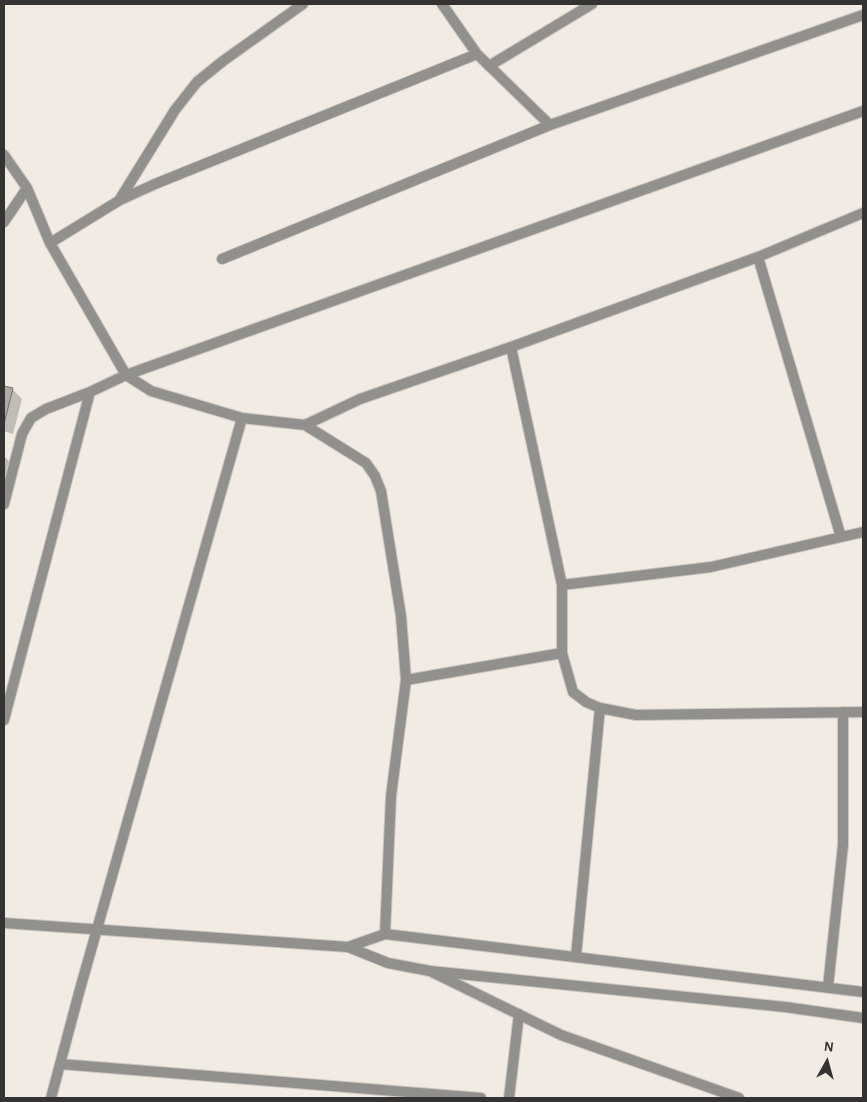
<!DOCTYPE html>
<style>
body{margin:0}
#map{position:relative;width:867px;height:1102px;overflow:hidden;background:#f1ebe4;font-family:"Alegreya Sans",sans-serif}
canvas{display:block}
.frame{position:absolute;inset:0;border:5px solid #353331;pointer-events:none}
.north{position:absolute;left:802px;top:1037px;width:50px;height:50px;-webkit-text-stroke:4px #f1ebe4;paint-order:stroke;rotate:7deg;font-size:14px;font-weight:700;line-height:20px;text-align:center;color:#353331}
.north::after{content:'';display:block;margin:auto;width:18px;height:22px;background:#353331;clip-path:polygon(50% 0,100% 100%,50% 72%,0 100%)}
</style>
<div id="map">
<canvas width="867" height="1102"></canvas>
<div class="frame"></div>
<div class="north">N</div>
</div>
<script>
const context = document.querySelector('canvas').getContext('2d');
context.lineJoin = 'round';
function fillPath(path, color) {
  context.fillStyle = color;
  context.fill(path, 'evenodd');
}
function poly(rows) {
  const path = new Path2D();
  for (const r of rows) {
    path.moveTo(r[0], r[1]);
    for (let i = 2; i < r.length; i += 2) path.lineTo(r[i], r[i + 1]);
  }
  return path;
}
function trace(path, color, width, dash) {
  context.strokeStyle = color;
  context.lineWidth = width;
  context.lineCap = dash ? 'butt' : 'round';
  context.setLineDash(dash || []);
  context.stroke(path);
}
const shadow = poly([
 [4,387,12,389,22,399,13,434,4,431],
 [4,456,12,464,4,492]
]);
const building = poly([
 [4,386,13,388,4,424,4,386]
]);
const minor = poly([
 [442,4,477,54,550,125],
 [489,66,592,4],
 [4,155,27,188,50,243,126,375,151,391,242,418,305,425,366,463,375,476,381,491,401,616,406,680,391,796,385,934],
 [120,199,175,110,197,82,223,61,303,4],
 [4,222,27,188],
 [50,243,120,200,155,184,477,54],
 [758,257,841,537],
 [222,259,550,125,863,15],
 [511,347,562,585,562,653,573,692,586,702,600,708,636,715,863,712],
 [305,425,360,399,511,347,758,257,863,213],
 [4,504,22,434,31,418,46,409,90,392],
 [562,585,711,567,863,532],
 [406,680,562,653],
 [4,720,90,392,126,375,863,111],
 [576,956,600,708],
 [430,971,561,1035,739,1098],
 [828,987,843,845,843,712],
 [60,1064,481,1098],
 [51,1098,80,989,242,418],
 [509,1098,519,1014]
]);
const tertiary = poly([
 [4,923,348,947,388,963,430,971,785,1007,863,1018],
 [348,947,385,934,863,992]
]);
fillPath(shadow, '#0003');
fillPath(building, '#b1aba5');
trace(building, '#736e68', 1);
trace(minor, '#cbc6c0', 12);
trace(tertiary, '#cbc6c0', 12);
trace(minor, '#92908d', 10);
trace(tertiary, '#92908d', 10);
</script>
